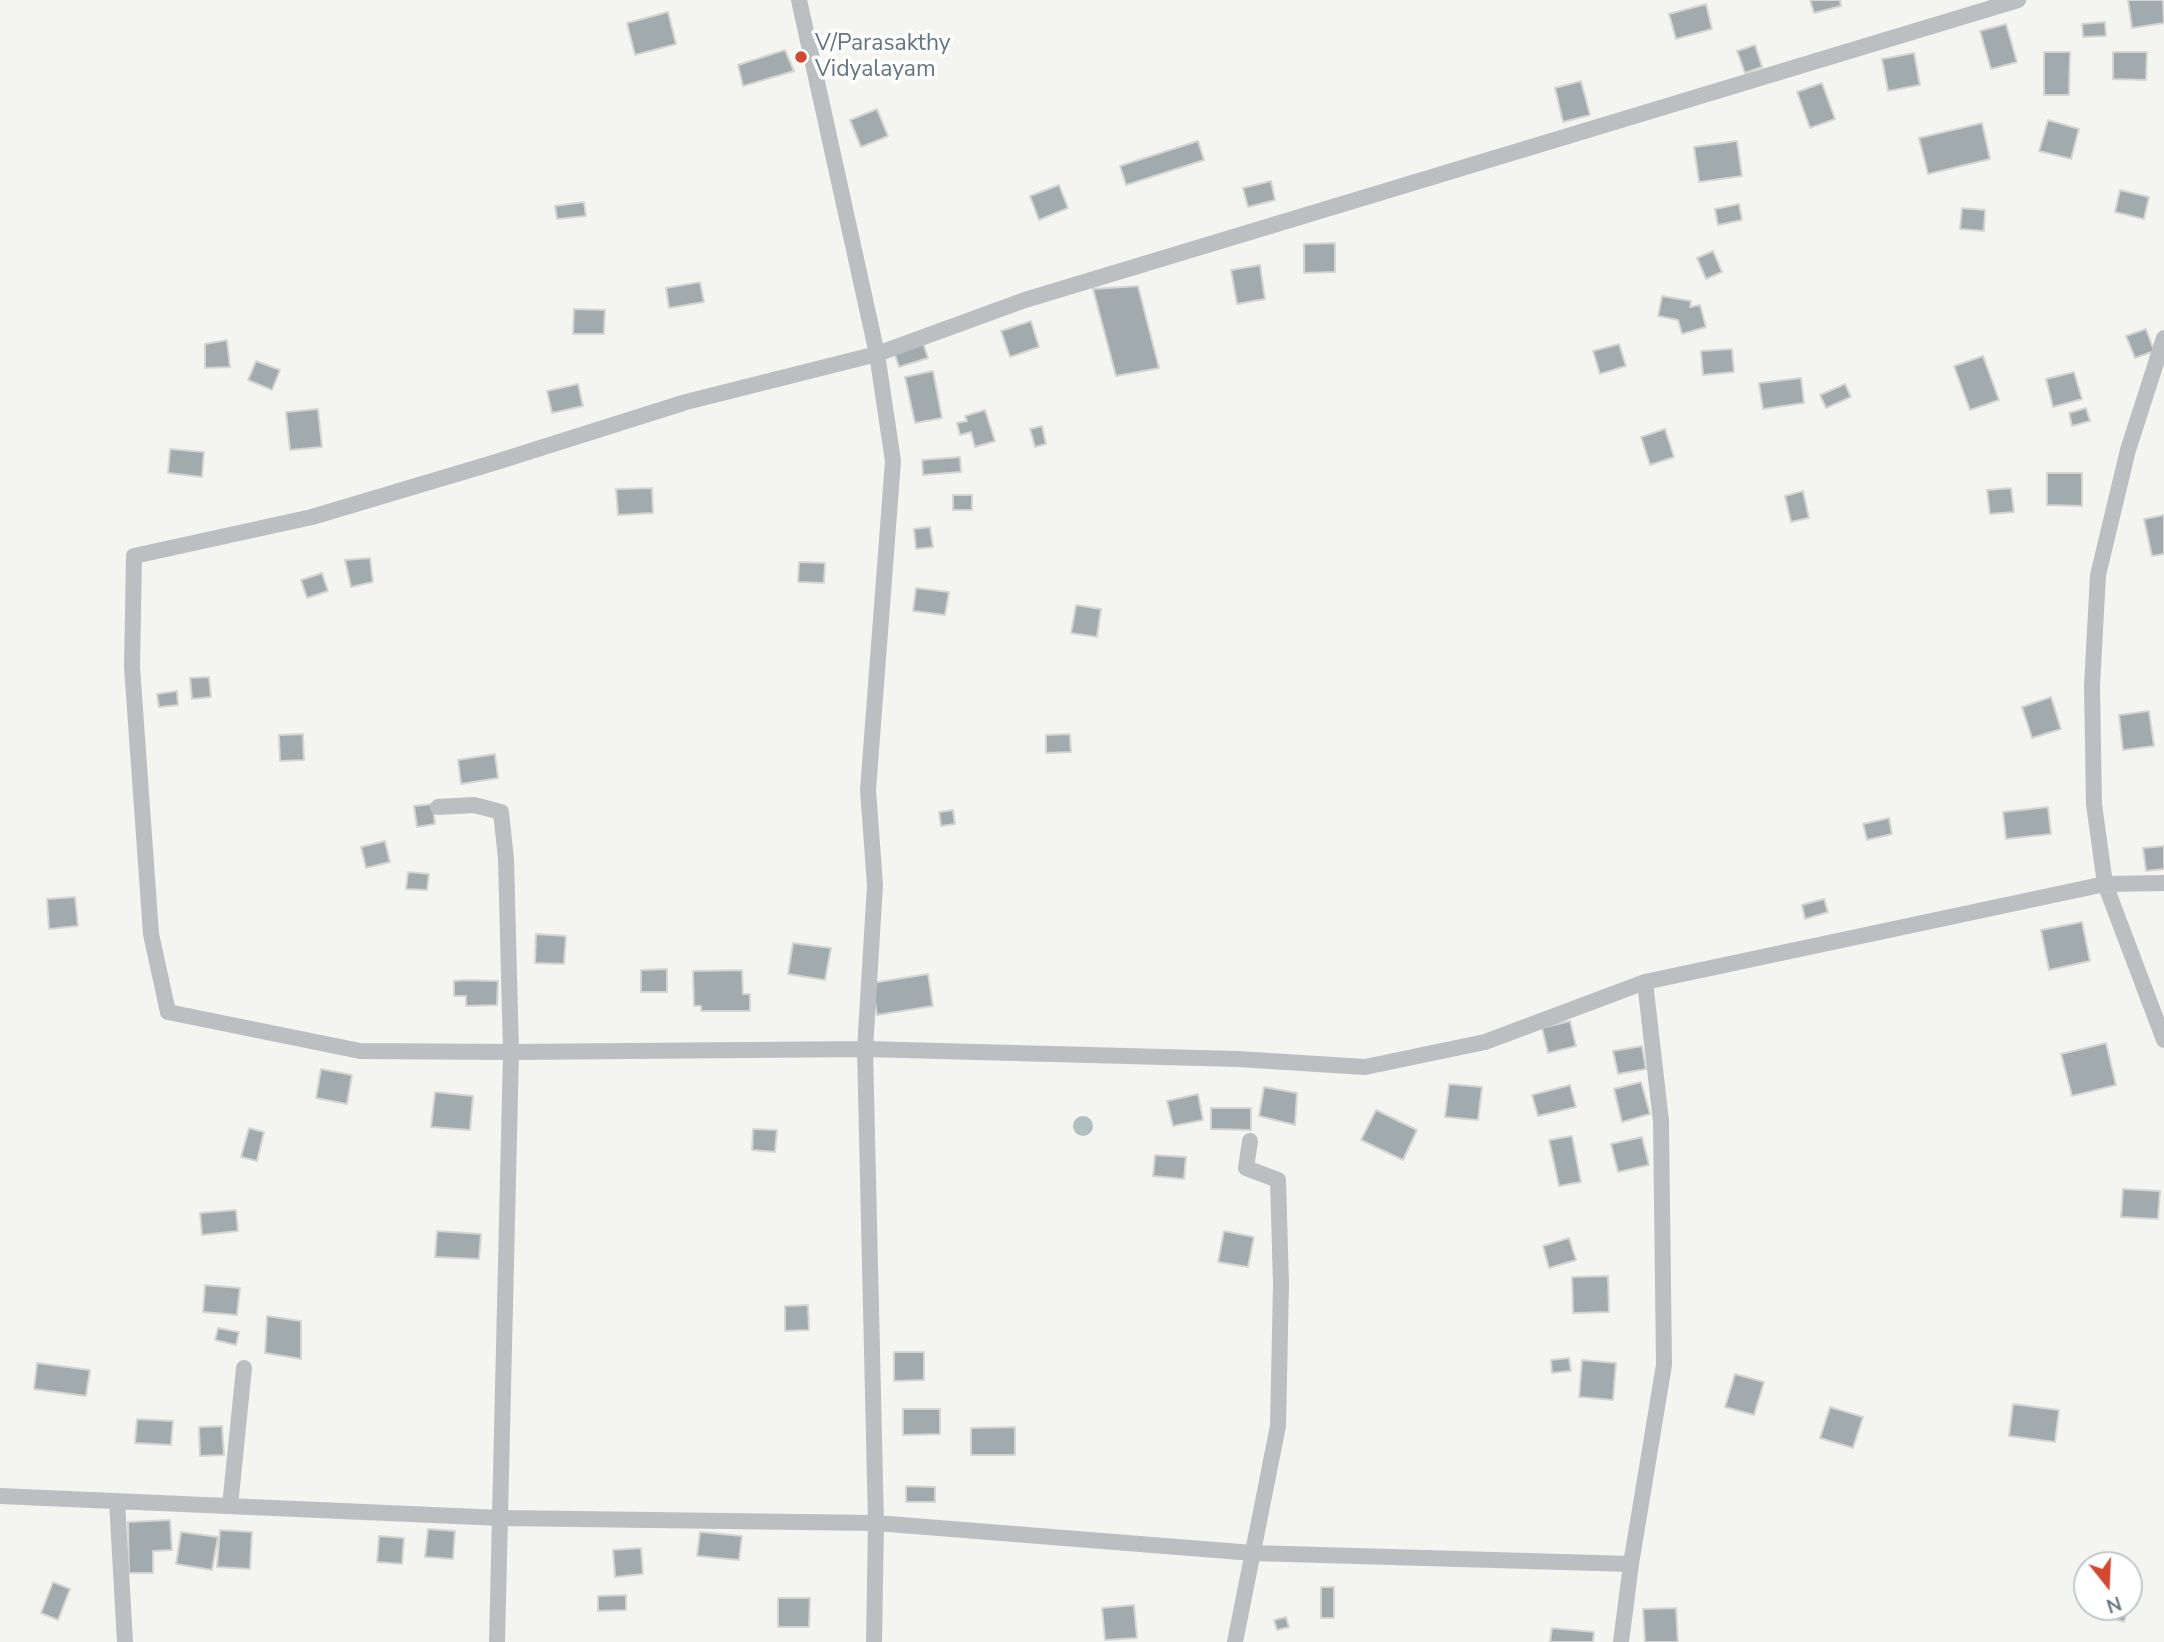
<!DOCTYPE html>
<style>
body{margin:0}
#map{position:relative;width:2164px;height:1642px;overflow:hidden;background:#f4f4f0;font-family:"Nunito Sans",sans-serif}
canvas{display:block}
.north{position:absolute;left:2073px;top:1551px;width:70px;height:70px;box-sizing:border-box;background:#fff;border:2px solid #c1c8cc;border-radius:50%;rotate:162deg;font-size:19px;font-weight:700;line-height:28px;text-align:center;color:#65767f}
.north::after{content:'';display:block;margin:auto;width:24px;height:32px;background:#d44730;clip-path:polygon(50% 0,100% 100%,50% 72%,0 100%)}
</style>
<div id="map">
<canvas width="2164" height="1642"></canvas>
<div class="north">N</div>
</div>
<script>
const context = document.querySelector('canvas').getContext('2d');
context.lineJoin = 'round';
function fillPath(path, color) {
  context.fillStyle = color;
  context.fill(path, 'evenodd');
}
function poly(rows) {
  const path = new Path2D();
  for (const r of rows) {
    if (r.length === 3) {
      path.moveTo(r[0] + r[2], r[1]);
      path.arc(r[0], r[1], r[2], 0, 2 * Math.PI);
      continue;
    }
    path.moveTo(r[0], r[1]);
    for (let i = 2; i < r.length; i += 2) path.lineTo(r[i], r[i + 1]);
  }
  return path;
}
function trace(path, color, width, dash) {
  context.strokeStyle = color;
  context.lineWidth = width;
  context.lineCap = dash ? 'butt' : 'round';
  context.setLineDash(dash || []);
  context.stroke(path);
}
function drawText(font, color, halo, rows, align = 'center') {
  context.font = font + ' "Nunito Sans",sans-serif';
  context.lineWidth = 7;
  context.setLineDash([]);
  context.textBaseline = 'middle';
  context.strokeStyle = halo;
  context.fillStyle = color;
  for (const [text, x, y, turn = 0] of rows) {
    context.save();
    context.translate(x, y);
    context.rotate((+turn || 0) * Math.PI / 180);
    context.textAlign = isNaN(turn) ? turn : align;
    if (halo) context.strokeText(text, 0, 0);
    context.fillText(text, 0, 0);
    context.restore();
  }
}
const water = poly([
 [1083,1126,10]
]);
const building = poly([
 [1810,0,1840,0,1841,6,1814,13,1810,0],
 [2128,0,2163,0,2164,23,2132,28,2128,0],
 [1706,4,1712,29,1676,39,1669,14,1706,4],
 [668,12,676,44,635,55,627,23,668,12],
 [2105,22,2106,36,2083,37,2082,24,2105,22],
 [2006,24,2017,62,1991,69,1980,31,2006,24],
 [1755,45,1762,67,1745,73,1737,51,1755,45],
 [785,50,794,71,743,86,738,65,785,50],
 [2044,52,2070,52,2069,95,2044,95,2044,52],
 [2113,52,2147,52,2146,80,2113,79,2113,52],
 [1914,53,1920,85,1888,91,1882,59,1914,53],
 [1581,81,1590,115,1563,122,1555,88,1581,81],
 [1822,83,1835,119,1810,128,1797,92,1822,83],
 [877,109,888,136,861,147,850,120,877,109],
 [2048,120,2079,129,2071,159,2039,151,2048,120],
 [1982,123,1990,159,1928,174,1919,138,1982,123],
 [1198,141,1204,160,1126,185,1120,166,1198,141],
 [1737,141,1742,176,1699,182,1694,147,1737,141],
 [1271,181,1275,200,1248,207,1243,188,1271,181],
 [1059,185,1068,208,1039,220,1030,196,1059,185],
 [2120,190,2149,197,2144,219,2115,212,2120,190],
 [584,202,586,216,557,219,555,206,584,202],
 [1739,204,1742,220,1718,225,1715,209,1739,204],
 [1962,208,1985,210,1984,231,1960,229,1962,208],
 [1335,243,1335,272,1304,273,1304,244,1335,243],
 [1713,251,1722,272,1706,279,1697,258,1713,251],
 [1260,265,1265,299,1237,304,1231,270,1260,265],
 [700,282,704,302,669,308,666,288,700,282],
 [1138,286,1159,368,1116,376,1093,289,1138,286],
 [1662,296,1691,301,1690,307,1700,305,1706,327,1682,334,1678,320,1658,316,1662,296],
 [574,309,605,310,604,334,573,334,574,309],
 [1031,321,1039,347,1010,357,1001,331,1031,321],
 [2146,329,2154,351,2135,358,2126,336,2146,329],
 [227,340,230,367,205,368,205,344,227,340],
 [923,343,928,358,899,367,894,352,923,343],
 [1619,344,1626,366,1600,374,1593,351,1619,344],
 [1732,349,1734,372,1703,375,1701,351,1732,349],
 [1983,356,1999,400,1970,410,1954,366,1983,356],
 [256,361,280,370,272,390,248,380,256,361],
 [933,371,942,418,915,423,905,377,933,371],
 [2074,372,2082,399,2053,407,2046,379,2074,372],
 [1801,378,1804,403,1763,409,1759,383,1801,378],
 [578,384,583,406,552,413,547,391,578,384],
 [1845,384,1851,397,1826,408,1820,395,1845,384],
 [2086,408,2090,421,2072,426,2069,413,2086,408],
 [318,409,322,447,290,450,286,412,318,409],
 [985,410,995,441,975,447,971,432,960,435,957,423,967,421,965,416,985,410],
 [1042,426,1046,444,1035,447,1030,429,1042,426],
 [1665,429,1674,457,1650,465,1641,437,1665,429],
 [170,449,204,452,202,477,168,473,170,449],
 [960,457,961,472,923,475,922,460,960,457],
 [2047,473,2082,473,2082,506,2047,505,2047,473],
 [652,488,653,513,618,515,616,489,652,488],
 [2011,488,2014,512,1990,514,1987,490,2011,488],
 [1803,491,1809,518,1791,522,1785,496,1803,491],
 [953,495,972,495,972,510,953,510,953,495],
 [2164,515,2164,554,2152,556,2144,519,2164,515],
 [930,527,933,547,916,549,914,529,930,527],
 [370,558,373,582,351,587,345,560,370,558],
 [799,562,825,563,824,583,798,582,799,562],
 [322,573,328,591,307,598,301,580,322,573],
 [916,588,949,592,945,615,913,611,916,588],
 [1076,605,1101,609,1097,637,1071,633,1076,605],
 [209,677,211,697,192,699,190,678,209,677],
 [177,691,178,705,159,707,157,694,177,691],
 [2051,697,2061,729,2032,738,2022,707,2051,697],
 [2149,711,2154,746,2123,750,2119,715,2149,711],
 [303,734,304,760,280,761,279,735,303,734],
 [1070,734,1071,752,1046,753,1046,735,1070,734],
 [495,754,498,778,461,784,458,760,495,754],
 [433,804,435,824,417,827,414,806,433,804],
 [2048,807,2051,834,2006,839,2003,812,2048,807],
 [953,810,955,824,941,826,939,812,953,810],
 [1889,818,1892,834,1867,840,1863,824,1889,818],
 [385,841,390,862,366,868,361,847,385,841],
 [2164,846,2164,869,2146,871,2143,848,2164,846],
 [408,872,429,874,427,890,406,889,408,872],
 [75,897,78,926,49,929,47,899,75,897],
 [1824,899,1828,912,1805,919,1802,905,1824,899],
 [2082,922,2090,961,2049,970,2041,930,2082,922],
 [536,934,566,936,564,964,535,963,536,934],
 [793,943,831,948,825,980,788,974,793,943],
 [667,969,667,992,641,992,641,970,667,969],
 [742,970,743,994,750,994,750,1011,701,1011,701,1006,694,1006,693,971,742,970],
 [928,974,933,1006,877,1015,872,983,928,974],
 [466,980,498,981,497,1005,466,1006,466,996,454,996,454,981,466,980],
 [1570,1021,1576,1046,1548,1053,1542,1028,1570,1021],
 [2106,1043,2116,1085,2072,1096,2061,1054,2106,1043],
 [1642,1046,1646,1069,1618,1074,1613,1051,1642,1046],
 [321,1069,352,1075,347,1104,316,1098,321,1069],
 [1641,1082,1650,1114,1622,1122,1614,1089,1641,1082],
 [1449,1084,1482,1087,1478,1120,1445,1117,1449,1084],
 [1570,1085,1576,1107,1538,1116,1532,1095,1570,1085],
 [1264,1087,1297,1093,1295,1125,1259,1116,1264,1087],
 [435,1092,473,1096,470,1130,431,1127,435,1092],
 [1198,1094,1203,1120,1173,1126,1167,1101,1198,1094],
 [1211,1108,1251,1108,1251,1130,1211,1129,1211,1108],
 [1376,1110,1417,1130,1403,1160,1361,1140,1376,1110],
 [249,1128,264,1132,257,1161,241,1157,249,1128],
 [753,1129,777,1130,775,1152,752,1150,753,1129],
 [1572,1136,1581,1182,1559,1186,1549,1140,1572,1136],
 [1642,1137,1649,1165,1618,1172,1611,1144,1642,1137],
 [1155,1155,1186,1157,1184,1179,1153,1176,1155,1155],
 [2123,1189,2160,1191,2158,1219,2121,1217,2123,1189],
 [236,1210,238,1231,202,1235,200,1213,236,1210],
 [437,1231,481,1234,479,1259,435,1257,437,1231],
 [1224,1231,1254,1237,1248,1267,1218,1262,1224,1231],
 [1569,1238,1576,1260,1549,1268,1543,1246,1569,1238],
 [1608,1276,1609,1312,1573,1313,1572,1277,1608,1276],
 [205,1285,240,1288,237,1315,203,1312,205,1285],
 [808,1305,809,1330,785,1331,785,1306,808,1305],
 [267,1316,301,1321,301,1359,265,1353,267,1316],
 [218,1328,239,1332,236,1345,215,1340,218,1328],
 [894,1352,924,1352,924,1380,894,1381,894,1352],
 [1569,1358,1571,1371,1552,1373,1551,1360,1569,1358],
 [1582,1360,1616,1363,1613,1400,1579,1397,1582,1360],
 [37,1363,90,1370,86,1396,34,1389,37,1363],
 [1735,1374,1764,1382,1754,1415,1725,1407,1735,1374],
 [2013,1404,2059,1410,2055,1442,2009,1436,2013,1404],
 [1830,1407,1863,1417,1853,1448,1820,1438,1830,1407],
 [903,1409,940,1409,940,1434,903,1435,903,1409],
 [137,1419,173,1421,171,1445,135,1443,137,1419],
 [222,1426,224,1455,200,1456,199,1427,222,1426],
 [1015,1427,1015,1455,971,1455,971,1428,1015,1427],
 [906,1486,935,1487,935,1502,906,1502,906,1486],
 [170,1520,172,1550,153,1551,153,1573,129,1573,128,1522,170,1520],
 [428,1529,455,1531,453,1559,425,1557,428,1529],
 [220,1530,252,1532,250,1569,217,1567,220,1530],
 [181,1532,218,1537,212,1570,176,1564,181,1532],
 [700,1532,742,1536,739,1560,697,1556,700,1532],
 [379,1536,404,1538,402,1564,377,1562,379,1536],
 [641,1548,643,1574,615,1577,613,1550,641,1548],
 [53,1582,70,1589,58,1620,41,1613,53,1582],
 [1321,1587,1334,1587,1334,1618,1321,1618,1321,1587],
 [626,1595,626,1610,598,1611,598,1596,626,1595],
 [778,1598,810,1598,809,1627,778,1627,778,1598],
 [1134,1605,1137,1638,1105,1640,1102,1608,1134,1605],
 [2107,1607,2129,1607,2124,1622,2105,1616,2107,1607],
 [1676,1608,1678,1642,1645,1642,1643,1609,1676,1608],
 [1286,1617,1289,1627,1277,1630,1274,1620,1286,1617],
 [1552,1628,1594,1632,1593,1642,1550,1642,1552,1628]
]);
const street = poly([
 [799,0,877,354,893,461,868,790,875,885,865,1049,876,1523,874,1642],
 [2018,0,1025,300,877,354,686,402,493,463,312,517,134,556,132,667,151,934,168,1012,360,1051,511,1052,865,1049,1238,1059,1365,1067,1485,1042,1645,982,2105,884,2164,883],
 [2164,338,2128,450,2098,575,2092,686,2094,804,2105,884,2164,1040],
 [438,807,474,805,501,812,506,859,511,1052,497,1642],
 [0,1496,501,1518,876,1523,1253,1553,1631,1564],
 [117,1501,125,1642],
 [230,1506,244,1368],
 [1235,1642,1278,1426,1281,1284,1278,1180,1246,1168,1250,1141],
 [1621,1642,1631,1564,1664,1365,1661,1121,1645,982]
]);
const markers = [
 [801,57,7,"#d44730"]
];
const poiNames = [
 ["V/Parasakthy",815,44],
 ["Vidyalayam",815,70]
];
fillPath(water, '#b1bfc1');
fillPath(building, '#a1abae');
trace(building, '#d5d5d3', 2);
trace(street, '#bbbfc2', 16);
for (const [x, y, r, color] of markers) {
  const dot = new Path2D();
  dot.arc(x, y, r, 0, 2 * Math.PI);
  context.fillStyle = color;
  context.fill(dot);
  trace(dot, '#fff', 2.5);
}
drawText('23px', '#65767f', '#fff', poiNames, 'left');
</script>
